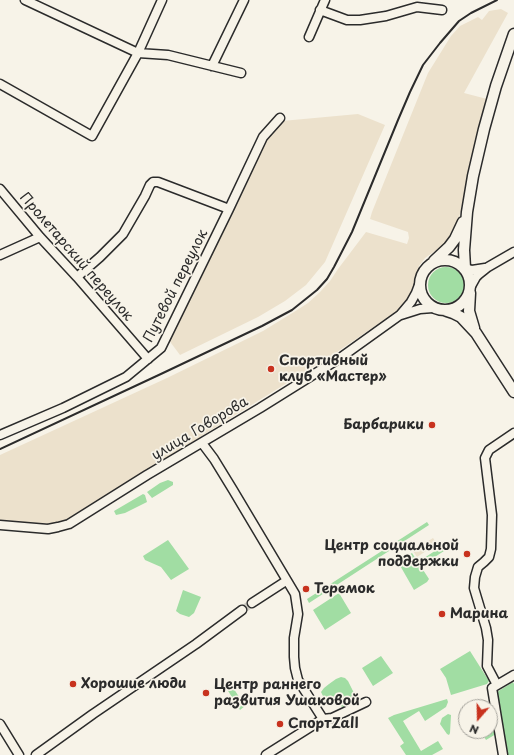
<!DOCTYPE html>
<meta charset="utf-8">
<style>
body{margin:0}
#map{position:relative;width:514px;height:755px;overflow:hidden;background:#f7f3e8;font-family:"Playpen Sans",sans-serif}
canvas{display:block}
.north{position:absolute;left:458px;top:699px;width:40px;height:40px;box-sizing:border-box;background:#f7f3e8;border:1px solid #a5a39c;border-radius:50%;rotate:200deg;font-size:11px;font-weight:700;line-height:16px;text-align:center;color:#2b2b2b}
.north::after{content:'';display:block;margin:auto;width:14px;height:18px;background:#c8321e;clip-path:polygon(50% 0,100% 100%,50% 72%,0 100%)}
</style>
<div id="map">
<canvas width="514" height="755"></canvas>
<div class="north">N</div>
</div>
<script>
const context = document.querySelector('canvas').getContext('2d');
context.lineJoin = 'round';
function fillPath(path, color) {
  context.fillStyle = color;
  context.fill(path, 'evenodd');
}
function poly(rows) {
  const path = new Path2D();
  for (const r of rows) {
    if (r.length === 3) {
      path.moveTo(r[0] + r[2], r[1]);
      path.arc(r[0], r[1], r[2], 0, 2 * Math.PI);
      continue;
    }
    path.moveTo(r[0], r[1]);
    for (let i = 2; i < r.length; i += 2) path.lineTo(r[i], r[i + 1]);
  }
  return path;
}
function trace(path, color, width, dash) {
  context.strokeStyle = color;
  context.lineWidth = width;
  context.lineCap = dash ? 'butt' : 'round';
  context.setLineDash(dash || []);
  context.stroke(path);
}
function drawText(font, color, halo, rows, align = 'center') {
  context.font = font + ' "Playpen Sans",sans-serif';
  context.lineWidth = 3.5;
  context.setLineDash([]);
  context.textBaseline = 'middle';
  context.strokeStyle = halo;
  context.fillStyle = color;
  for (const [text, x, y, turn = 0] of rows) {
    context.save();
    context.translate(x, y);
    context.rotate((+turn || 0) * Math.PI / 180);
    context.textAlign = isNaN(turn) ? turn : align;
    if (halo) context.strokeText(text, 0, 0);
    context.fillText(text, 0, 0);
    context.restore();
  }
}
const built = poly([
 [501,9,508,13,464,93,487,99,478,129,460,214,456,228,452,236,445,244,425,258,419,266,411,293,403,307,337,352,203,435,188,447,127,482,66,520,56,523,47,524,0,520,0,455,167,378,263,331,294,312,308,303,320,292,330,281,338,269,366,232,407,244,409,238,408,232,370,219,372,212,428,73,451,36,460,26,478,17,482,20,489,11],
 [358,114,385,125,325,262,306,285,285,301,258,317,180,355,168,339,265,139,282,121],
 [433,538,437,544,417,557,413,551]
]);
const green = poly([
 [446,285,18],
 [168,480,173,482,173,485,152,498,147,492,160,483],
 [143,494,145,495,147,502,125,513,116,515,114,511],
 [427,522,429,525,309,603,307,599],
 [168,540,189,569,171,580,161,567,145,560,143,556],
 [441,547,444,551,424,564,421,560],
 [412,553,429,579,427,582,414,590,398,562],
 [183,590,201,597,194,613,189,617,180,614,176,611],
 [339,593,351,613,325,630,313,610],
 [470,651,489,681,487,684,451,695,446,678,440,669],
 [381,656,393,673,373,686,362,668],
 [341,677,345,678,348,681,354,693,357,700,356,704,351,706,343,707,331,702,324,698,321,692,324,688,329,684,336,679],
 [513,682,514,684,514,755,508,755,507,753,497,692],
 [230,683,245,706,240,710,225,686],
 [447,699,448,702,446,707,425,721,419,711,403,721,421,751,438,741,443,749,432,755,406,755,400,746,404,743,388,718,394,715],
 [448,714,451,715,450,733,449,735,447,734,440,724,442,718],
 [490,718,494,719,496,734,486,740,483,735,484,731,490,731]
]);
const minorTunnel = poly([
 [242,610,252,603]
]);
const minor = poly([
 [25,0,138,53,168,55,241,73],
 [320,10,347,20,360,20,386,16,417,7,442,10],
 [309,37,325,0],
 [212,66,244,0],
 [0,84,92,136,138,53,162,0],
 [0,189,40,237,77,277,148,359],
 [0,255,40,237],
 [465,268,472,270,485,268],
 [77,277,100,257,123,234,145,196,150,185,153,182,158,182,229,209],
 [471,286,476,277,478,275,488,267,514,252],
 [401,315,420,309,433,308],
 [0,435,63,408,126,377,161,348,229,209,263,137,280,118],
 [202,443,214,459,233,490,295,594,298,614,294,638,294,657,295,668,298,680,323,719],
 [0,525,48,529,58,527,69,524,147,475,260,408,340,358,400,315,411,302,416,293,419,285],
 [252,603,286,581],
 [497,685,487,666,488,640,486,628,474,588,475,577,478,567,484,562,489,557,491,549,492,515,485,458,489,450,514,433],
 [0,724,19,755],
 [36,755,93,714,196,644,242,610],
 [266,755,323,719,332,718,366,702],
 [503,755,492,688,514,675]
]);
const major = poly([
 [445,285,25],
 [434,261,449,247,455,239,463,222],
 [465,268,464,250,467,212,473,176,484,129,496,86,514,34],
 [470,293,469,311,474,328],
 [444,310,453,313,461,317,476,333,514,392]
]);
const rail = poly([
 [0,449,163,373,262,326,292,310,317,290,327,279,334,267,352,232,398,120,410,92,423,65,440,43,459,21,471,13,497,0]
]);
const markers = [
 [271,369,4,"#c8321e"],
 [432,425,4,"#c8321e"],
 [467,554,4,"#c8321e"],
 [306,589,4,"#c8321e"],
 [442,614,4,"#c8321e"],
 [73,684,4,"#c8321e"],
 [206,693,4,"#c8321e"],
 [280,724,4,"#c8321e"]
];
const streetNames = [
 ["Пролетарский переулок",76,257,49],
 ["Путевой переулок",176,286,-63],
 ["улица Говорова",200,429,-31]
];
const poiNames = [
 ["Спортивный",279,361],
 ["клуб «Мастер»",279,377],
 ["Барбарики",424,425,"right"],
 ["Центр социальной",459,546,"right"],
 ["поддержки",459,562,"right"],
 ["Теремок",314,589],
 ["Марина",450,614],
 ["Хорошие люди",81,684],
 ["Центр раннего",214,685],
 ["развития Ушаковой",214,701],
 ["СпортZall",288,724]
];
fillPath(built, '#ece1cc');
fillPath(green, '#a1dda3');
trace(minorTunnel, '#cecbc2', 8, [8, 4]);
trace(minor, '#2b2b2b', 11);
trace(major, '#2b2b2b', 13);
trace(minor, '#f7f3e8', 8);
trace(major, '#f7f3e8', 10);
trace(rail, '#2b2b2b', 2);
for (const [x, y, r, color] of markers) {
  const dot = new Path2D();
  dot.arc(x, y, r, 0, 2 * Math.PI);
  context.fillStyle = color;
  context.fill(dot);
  trace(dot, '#f7f3e8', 1.5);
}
drawText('14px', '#2b2b2b', '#f7f3e8', streetNames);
drawText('bold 14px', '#2b2b2b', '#f7f3e8', poiNames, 'left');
</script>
